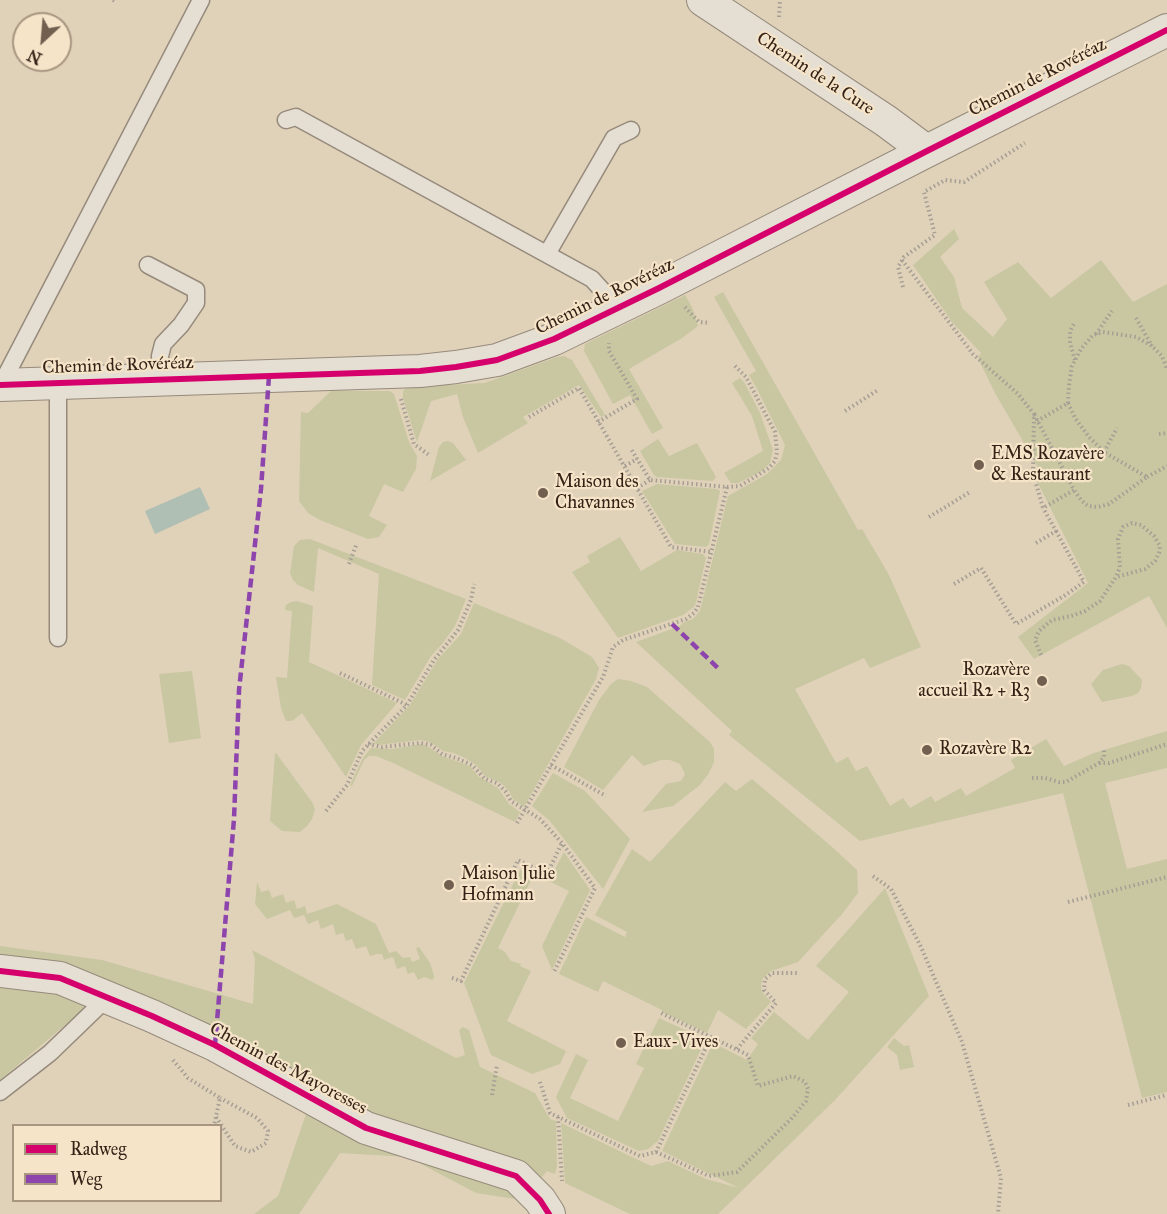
<!DOCTYPE html>
<meta charset="utf-8">
<style>
body{margin:0}
#map{position:relative;width:1167px;height:1214px;overflow:hidden;background:#e0d1b9;font-family:"IM FELL Great Primer",serif}
canvas{display:block}
.legend{position:absolute;left:12px;top:1124px;width:210px;height:78px;box-sizing:border-box;background:#f5e4c8;border:2px solid #a89681;margin:0;padding:8px 10px;list-style:none;font-size:18px;color:#352217}
.legend li{display:flex;align-items:center;gap:12px;height:30px}
.legend b{width:30px;border:2px solid #a89681}
.north{position:absolute;left:12px;top:12px;width:60px;height:60px;box-sizing:border-box;background:#f5e4c8;border:2px solid #a89681;border-radius:50%;rotate:206deg;font-size:16px;font-weight:700;line-height:24px;text-align:center;color:#352217}
.north::after{content:'';display:block;margin:auto;width:21px;height:27px;background:#715f50;clip-path:polygon(50% 0,100% 100%,50% 72%,0 100%)}
</style>
<div id="map">
<canvas width="1167" height="1214"></canvas>
<ul class="legend">
<li><b style="height:8px;background:#d6006c"></b>Radweg</li>
<li><b style="height:8px;background:#8e44ad"></b>Weg</li>
</ul>
<div class="north">N</div>
</div>
<script>
const context = document.querySelector('canvas').getContext('2d');
context.lineJoin = 'round';
function fillPath(path, color) {
  context.fillStyle = color;
  context.fill(path, 'evenodd');
}
function poly(rows) {
  const path = new Path2D();
  for (const r of rows) {
    path.moveTo(r[0], r[1]);
    for (let i = 2; i < r.length; i += 2) path.lineTo(r[i], r[i + 1]);
  }
  return path;
}
function trace(path, color, width, dash) {
  context.strokeStyle = color;
  context.lineWidth = width;
  context.lineCap = dash ? 'butt' : 'round';
  context.setLineDash(dash || []);
  context.stroke(path);
}
function drawText(font, color, halo, rows, align = 'center') {
  context.font = font + ' "IM FELL Great Primer",serif';
  context.lineWidth = 4.5;
  context.setLineDash([]);
  context.textBaseline = 'middle';
  context.strokeStyle = halo;
  context.fillStyle = color;
  for (const [text, x, y, turn = 0] of rows) {
    context.save();
    context.translate(x, y);
    context.rotate((+turn || 0) * Math.PI / 180);
    context.textAlign = isNaN(turn) ? turn : align;
    if (halo) context.strokeText(text, 0, 0);
    context.fillText(text, 0, 0);
    context.restore();
  }
}
const green = poly([
 [954,229,959,239,940,257,954,277,962,308,993,337,1007,319,984,282,1018,262,1051,298,1101,260,1133,302,1167,284,1167,628,1149,596,1034,659,1018,637,1088,583,1033,473,1039,469,995,393,978,358,981,353,952,322,913,265],
 [723,292,858,530,862,529,889,575,921,647,870,668,864,658,795,689,836,763,848,757,856,771,867,766,890,806,903,798,910,808,931,796,935,802,961,788,966,796,1015,768,1011,760,1046,739,1064,766,1094,753,1167,731,1167,768,1105,783,1127,869,1167,859,1167,1092,1142,1098,1063,793,860,841,729,735,732,731,636,642,680,626,684,622,693,619,700,611,728,496,767,474,781,460,785,445,756,387,749,375,756,371,714,297],
 [685,295,692,307,698,326,682,338,629,369,663,428,652,434,630,395,613,404,584,351,585,344],
 [564,356,572,360,605,415,601,417,579,385,523,417,528,423,478,453,463,417,457,394,431,401,417,442,403,398,403,391,408,387,485,383,557,357],
 [740,378,744,382,760,413,773,450,770,463,762,471,738,483,731,483,724,473,763,451,752,416,732,383],
 [331,391,390,391,394,394,409,442,417,456,416,469,403,492,384,484,369,516,387,525,379,537,368,539,320,520,308,513,299,501,301,412,308,413],
 [658,439,669,456,697,443,716,477,713,481,657,477,654,475,640,451],
 [448,441,453,443,466,460,430,481,439,447,443,442],
 [657,484,717,489,720,491,709,544,706,547,675,544,642,491],
 [620,537,641,571,677,550,703,554,706,558,695,606,683,615,618,638,572,572,590,562,587,556],
 [310,539,466,599,455,626,442,644,431,656,405,700,372,685,379,574,318,548,314,592,298,585,293,580,290,573,294,546,300,540],
 [297,601,313,606,309,662,397,703,361,745,346,777,302,713,292,721,286,721,281,708,276,677,287,678,292,611,285,610,286,605,291,602],
 [474,603,560,638,592,657,599,668,596,679,524,807,513,799,509,791,501,783,485,776,476,765,465,758,454,753,443,751,435,745,426,741,421,740,378,745,374,743,410,705,438,659,461,634],
 [1122,664,1129,666,1142,680,1141,688,1138,693,1132,696,1102,702,1091,684,1103,670],
 [192,671,201,738,169,743,159,674],
 [618,679,631,681,647,687,710,742,714,749,714,762,709,773,700,785,673,806,642,812,666,784,681,781,685,774,680,764,670,760,661,760,644,766,632,755,603,790,564,767,599,700,611,684],
 [421,744,427,746,442,756,470,766,478,776,498,788,509,804,520,812,515,822,393,763,376,756,369,756,364,760,352,786,350,785,363,758,371,748,392,749],
 [276,753,312,802,315,809,312,819,307,826,300,832,282,831,270,821,275,754],
 [553,773,585,791,630,839,603,889,550,821,532,806],
 [752,779,831,846,857,870,858,893,842,914,798,962,771,971,763,978,761,985,762,992,771,1002,746,1029,718,1010,707,1033,662,1012,662,1010,603,981,598,992,559,974,586,917,625,937,627,932,595,915,632,849,650,862,725,782,736,791],
 [564,852,590,890,552,970,542,946,569,891,549,881],
 [520,870,533,876,498,948,505,952,511,961,521,964,520,966,531,971,507,1021,566,1051,560,1064,532,1074,491,1055,464,983],
 [257,882,261,892,269,890,272,898,283,894,286,903,294,900,297,909,305,906,307,914,337,904,376,924,389,953,396,951,403,958,410,957,412,962,420,959,416,948,419,947,430,963,434,976,433,980,424,977,418,980,414,972,408,974,405,966,397,969,393,957,384,960,382,954,377,954,370,956,366,946,356,949,352,939,346,941,343,933,336,935,333,924,321,929,318,920,308,924,304,915,294,918,290,910,267,919,255,904],
 [885,888,929,996,835,1100,718,1214,630,1214,565,1183,561,1123,651,1166,668,1161,706,1179,739,1188,662,1151,713,1043,747,1060,758,1044,751,1038,774,1012,808,1040,849,992,816,966],
 [0,946,102,960,253,1004,255,959,252,950,456,1058,465,1055,459,1030,463,1027,469,1030,480,1067,535,1093,550,1119,556,1121,557,1166,555,1174,547,1171,522,1200,476,1193,408,1157,340,1153,299,1214,254,1214,278,1196,308,1108,302,1086,0,964],
 [0,982,57,989,90,1004,0,1080],
 [659,1018,702,1038,703,1045,658,1141,648,1149,639,1151,567,1118,556,1097,576,1054,588,1060,570,1098,618,1121,644,1068,636,1064],
 [894,1038,904,1046,909,1045,914,1067,900,1070,897,1055,887,1047]
]);
const water = poly([
 [200,487,210,509,155,534,145,511]
]);
const path = poly([
 [113,0,116,2],
 [779,17,780,0],
 [902,260,973,354,1018,394,1034,414,1033,473,1043,508,1074,490,1034,414],
 [903,287,898,267,904,257,935,235,924,192,945,180,964,182,1025,143],
 [685,307,699,322,710,323],
 [1136,318,1152,346],
 [1096,334,1112,311],
 [1075,360,1070,343,1070,331,1075,322],
 [401,399,414,444,429,455],
 [1068,403,1069,385,1072,366,1081,349,1093,335,1103,332,1136,337,1152,346,1162,356,1167,369],
 [845,411,878,390],
 [529,417,579,388,671,547,712,552],
 [1037,421,1068,403,1075,418,1089,437,1104,452,1147,477,1109,504,1098,507,1088,506,1081,500,1074,490],
 [598,422,637,399,609,351,609,343],
 [1159,434,1167,433],
 [1104,452,1117,428],
 [625,466,637,459],
 [1147,477,1167,466],
 [727,487,740,486,769,468,775,461,777,452,775,432,746,377,734,365],
 [637,488,650,480],
 [929,517,970,492],
 [1036,543,1056,531,1043,508],
 [349,564,357,543],
 [954,584,981,568,1016,624,1064,596,1084,582,1056,531],
 [1041,655,1035,640,1039,631,1052,620,1071,616,1085,611,1100,601,1116,577,1120,567,1118,539,1123,527,1132,523,1141,525,1154,536,1160,546,1159,553,1155,561,1145,569,1116,577],
 [340,673,407,705],
 [368,744,382,747,420,743,431,745,442,754,456,758,472,765,485,779,497,783,506,792,511,801,540,819,562,843,595,888,554,972],
 [1099,763,1109,763,1167,744],
 [551,765,606,796],
 [1032,778,1045,778,1059,782,1066,782,1099,763,1104,757,1104,750],
 [326,811,347,785,362,751,407,705,434,660,458,630,471,600,474,584],
 [517,823,603,677,613,647,623,640,686,619,694,613,698,607,727,487,650,480,631,449],
 [873,876,891,889,921,947,962,1042,1001,1178,998,1214],
 [1068,902,1167,877],
 [452,978,461,981,518,860,547,874,562,843],
 [737,1049,776,1003,764,990,765,979,772,973,797,973],
 [173,1060,188,1078,220,1098,214,1126],
 [540,1082,550,1113,640,1156,656,1152,711,1037],
 [492,1095,497,1065],
 [1128,1105,1167,1095],
 [216,1117,235,1146,251,1152,266,1143,268,1131,257,1118,220,1098],
 [558,1117,562,1181],
 [656,1152,709,1176,737,1172,793,1117,806,1101,808,1089,805,1082,793,1076,758,1086,748,1055,661,1013]
]);
const service = poly([
 [286,120,296,117,592,279,618,308],
 [547,254,614,138,631,130],
 [148,265,196,290,196,303,181,325,163,344,160,356,161,379],
 [58,382,58,638],
 [1,385,201,0],
 [0,1092,50,1053,107,998]
]);
const minor = poly([
 [703,0,886,121,917,144,925,152],
 [0,385,420,371,456,367,497,360,554,339,659,288,925,152,1167,30],
 [0,971,60,978,152,1016,215,1045,366,1128,516,1176,540,1200,549,1214]
]);
const quiet = poly([
 [672,624,720,670],
 [215,1045,234,819,239,690,261,489,269,376]
]);
const cycleway = poly([
 [0,385,420,371,456,367,497,360,554,339,659,288,925,152,1167,30],
 [0,971,60,978,152,1016,215,1045,366,1128,516,1176,540,1200,549,1214]
]);
const markers = [
 [979,465,6,"#715f50"],
 [543,493,6,"#715f50"],
 [1042,681,6,"#715f50"],
 [927,750,6,"#715f50"],
 [449,885,6,"#715f50"],
 [621,1043,6,"#715f50"]
];
const streetNames = [
 ["Chemin de la Cure",815,74,33],
 ["Chemin de Rovéréaz",1038,78,-27],
 ["Chemin de Rovéréaz",605,297,-26],
 ["Chemin de Rovéréaz",118,366,-2],
 ["Chemin des Mayoresses",288,1069,28]
];
const poiNames = [
 ["EMS Rozavère",991,455],
 ["& Restaurant",991,476],
 ["Maison des",555,483],
 ["Chavannes",555,504],
 ["Rozavère",1030,671,"right"],
 ["accueil R2 + R3",1030,692,"right"],
 ["Rozavère R2",939,750],
 ["Maison Julie",461,875],
 ["Hofmann",461,896],
 ["Eaux-Vives",633,1043]
];
fillPath(green, '#c8c7a1');
fillPath(water, '#b0bfb3');
trace(service, '#958a7b', 19);
trace(minor, '#958a7b', 34);
trace(path, '#a59e94', 4, [1.5, 3]);
trace(service, '#e5ded2', 16);
trace(minor, '#e5ded2', 32);
trace(quiet, '#8e44ad', 4.5, [9, 4.5]);
trace(cycleway, '#d6006c', 6);
for (const [x, y, r, color] of markers) {
  const dot = new Path2D();
  dot.arc(x, y, r, 0, 2 * Math.PI);
  context.fillStyle = color;
  context.fill(dot);
  trace(dot, '#f5e4c8', 2);
}
drawText('18px', '#352217', '#f5e4c8', streetNames);
drawText('18px', '#352217', '#f5e4c8', poiNames, 'left');
</script>
